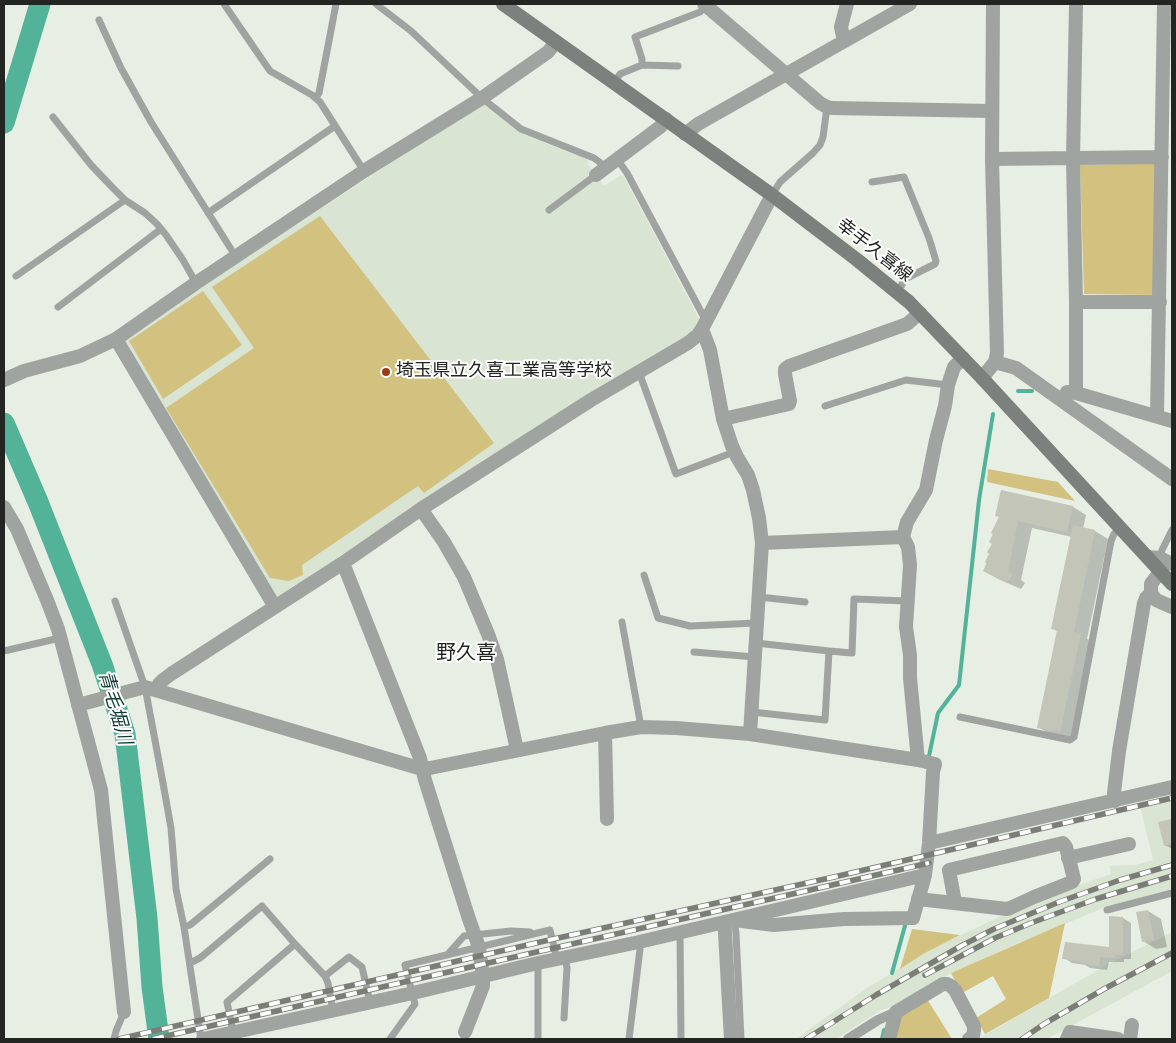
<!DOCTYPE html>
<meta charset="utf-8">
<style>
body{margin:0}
#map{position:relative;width:1176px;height:1043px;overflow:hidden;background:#e7eee3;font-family:"Nunito Sans",sans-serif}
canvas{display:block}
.frame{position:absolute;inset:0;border:5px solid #222521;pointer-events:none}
</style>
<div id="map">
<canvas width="1176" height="1043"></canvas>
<div class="frame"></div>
</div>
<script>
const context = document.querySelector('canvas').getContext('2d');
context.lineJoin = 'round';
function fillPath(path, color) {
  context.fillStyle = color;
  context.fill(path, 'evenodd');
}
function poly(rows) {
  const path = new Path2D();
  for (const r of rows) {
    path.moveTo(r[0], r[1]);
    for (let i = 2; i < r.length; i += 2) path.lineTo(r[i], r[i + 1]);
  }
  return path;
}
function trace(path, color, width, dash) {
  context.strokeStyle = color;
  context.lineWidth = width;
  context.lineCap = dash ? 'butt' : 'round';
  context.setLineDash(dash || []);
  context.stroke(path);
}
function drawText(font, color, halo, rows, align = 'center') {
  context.font = font + ' "Nunito Sans","Noto Sans JP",sans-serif';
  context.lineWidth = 4;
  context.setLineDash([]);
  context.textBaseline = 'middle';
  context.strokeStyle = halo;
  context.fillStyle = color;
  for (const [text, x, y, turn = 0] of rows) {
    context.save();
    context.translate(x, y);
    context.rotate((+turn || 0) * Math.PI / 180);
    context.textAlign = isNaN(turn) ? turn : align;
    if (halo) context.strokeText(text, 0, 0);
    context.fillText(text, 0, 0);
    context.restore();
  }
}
const built = poly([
 [481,104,485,104,526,135,567,152,587,158,588,164,604,186,621,175,624,177,701,322,688,339,416,507,277,598,122,340,224,272],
 [1172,793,1172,889,1106,907,1011,946,951,973,899,1005,881,1010,836,1039,796,1039,864,990,923,954,942,944,1036,900,1111,874,1110,866,1136,865,1153,860,1139,801],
 [1172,932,1172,971,1047,1039,978,1039,1107,965]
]);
const green = poly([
 [1156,163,1154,295,1084,294,1080,165],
 [320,216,494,443,424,493,418,486,302,565,303,575,289,581,270,578,166,408,254,348,212,287],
 [203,291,242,345,163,399,129,341],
 [988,469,1058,482,1075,501,987,482],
 [1065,923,1049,998,985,1034,976,1018,1006,999,993,976,962,993,951,973],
 [912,929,960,935,923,954,900,969],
 [927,999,952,1039,895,1039,900,1016]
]);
const shadow = poly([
 [1073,507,1086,515,1083,529,1095,531,1108,539,1087,639,1094,642,1073,739,1052,735,1038,727,1058,632,1052,628,1072,537,1032,528,1021,580,1025,583,1021,589,998,579,984,571,1000,517],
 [1172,820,1172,849,1165,845,1159,823],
 [1148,911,1161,919,1167,947,1156,949,1143,941],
 [1123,918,1131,923,1131,959,1124,959,1124,962,1109,962,1107,970,1090,968,1085,965,1072,963,1064,958,1110,948]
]);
const stream = poly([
 [1018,391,1032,391],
 [929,756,938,713,959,685,979,500,993,414],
 [892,973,906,922],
 [882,1039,884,1030]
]);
const river = poly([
 [4,123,40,4],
 [4,423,38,502,102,664,125,734,147,918,152,987,159,1039]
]);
const building = poly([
 [1001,490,1073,506,1067,532,1018,521,1008,571,1012,575,1007,583,983,571,987,563,985,562,989,554,987,552,992,544,989,542,993,534,991,533,999,517,995,516],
 [1073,525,1095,530,1074,632,1081,633,1060,732,1037,728,1057,630,1051,629],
 [1172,819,1172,844,1164,846,1158,822],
 [1148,910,1154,940,1142,942,1136,912],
 [1109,916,1123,917,1123,955,1116,955,1115,958,1100,957,1099,966,1080,963,1080,961,1062,959,1065,942,1109,947]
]);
const service = poly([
 [224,4,270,71,312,95,320,102,364,171],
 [376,4,411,31,482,98,521,129,594,158,606,167],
 [99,20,121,68,151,122,236,257],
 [642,65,678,66],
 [614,83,620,74,642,65,642,59,635,37,700,12,706,6],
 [316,98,319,93,336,4],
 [53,117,91,165,112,187,125,200,145,213,157,224,166,235,183,260,196,283],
 [617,159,627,173,706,321],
 [872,182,904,177,929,238,936,261,935,264,903,280,902,285,896,291],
 [772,195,780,182,813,153,820,145,823,137,827,107],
 [549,210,596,175],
 [208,213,335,126],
 [16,276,125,200],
 [58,307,161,229],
 [639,372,676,474,734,452],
 [825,406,906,380,948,385],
 [1160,558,1162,550,1172,530],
 [644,575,658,618,690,626,757,623],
 [759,597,805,602],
 [115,601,145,687,163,783,171,828,176,889,184,927,201,1039],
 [622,622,641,727],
 [4,651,60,638],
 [829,651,852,653,854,599,907,601],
 [694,652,755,657],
 [752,712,825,720,829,651,756,643],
 [960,717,1070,740,1074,737,1111,541,1114,534,1120,528],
 [1107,910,1172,893],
 [734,920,736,933,741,1039],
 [184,927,190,925,270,859],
 [680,932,681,1039],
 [447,955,464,936,511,931,530,932],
 [190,963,200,958,262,906,295,944,325,976,328,983,333,1011],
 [325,976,349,957,362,967,370,1002],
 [564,1018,567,968,565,958],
 [233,1032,227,1002,295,944],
 [114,1039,116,1031,124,1012],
 [390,1039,415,1004,405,965,550,930,557,959],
 [538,1039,538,963],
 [629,1039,640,949,639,942]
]);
const pedestrian = poly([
 [848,1039,878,1020,896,1012]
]);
const minor = poly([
 [704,4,820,103,827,107,832,108,992,111],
 [1076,4,1073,159,1076,302,1076,393],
 [844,41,841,27,847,4],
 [992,159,1162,157],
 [596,175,660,127,666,119],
 [1076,302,1160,302],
 [702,329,710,350,723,419,732,446,737,457,748,475,753,490,759,518,762,543,750,734],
 [116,339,275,607],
 [995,362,1016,368,1172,479],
 [4,380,24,371,80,356,116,339,196,283,364,171,482,98,548,52,556,42],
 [1067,392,1076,393,1172,421],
 [1157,416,1164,4],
 [723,419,789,404,790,401,785,374,785,369,789,366,907,324,920,313],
 [4,507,17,529,47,600,58,629,101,790,124,1012],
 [421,509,444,542,464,577,488,634,497,659,517,750],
 [903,537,907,522,926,490,936,440,945,406,948,385,954,367,963,358],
 [762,543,903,537,908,547,910,565,906,627,910,655,910,678,918,760],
 [1147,557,1160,558,1172,564],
 [343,563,420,758,425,780,469,919,479,947,483,977,483,986,465,1032],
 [1160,572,1151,584,1151,593,1156,600,1172,607],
 [158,690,159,684,163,680,171,674,343,563,421,509,591,400,688,343,698,335,702,329,772,195],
 [78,705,145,687,422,769,430,768,605,733,641,727,676,728,750,734,918,760,935,764,933,772,929,843,925,875,913,918,844,919,774,925,734,920],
 [605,733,607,819],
 [1115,801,1114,793,1119,751,1144,603,1146,598,1151,593],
 [929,843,1172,787],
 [1068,858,1129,844],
 [918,899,1007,909,1010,908,1034,897,1072,882,1074,879,1066,847,1063,843,949,870,954,897,953,903],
 [724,922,725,933,731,1039],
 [203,1039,413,993,538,963,639,942,925,875],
 [889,1039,896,1012,943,984,947,984,951,986,955,990,974,1026,974,1030,973,1036,969,1039],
 [1067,1039,1070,1032,1118,1039],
 [1130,1039,1132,1025]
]);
const tertiary = poly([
 [685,134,698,124,910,4],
 [982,378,995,362,997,353,992,159,993,4]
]);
const secondary = poly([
 [503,4,772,195,856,259,909,302,982,378,1172,584]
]);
const rail = poly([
 [925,975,995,938,1031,923,1096,899,1172,876],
 [119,1039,549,940,834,877,1172,798],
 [153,1039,929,863],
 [806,1039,876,995,961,946,994,929,1059,902,1120,880,1172,865],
 [1022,1039,1044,1024,1104,989,1172,953]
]);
const markers = [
 [386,372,5,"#a03917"]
];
const streetNames = [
 ["幸手久喜線",874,251,38]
];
const poiNames = [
 ["埼玉県立久喜工業高等学校",396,372]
];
const waterNames = [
 ["青毛堀川",114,708,74]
];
const quarterNames = [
 ["野久喜",466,654]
];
fillPath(built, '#d9e4d2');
fillPath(green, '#d2c17f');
fillPath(shadow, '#0003');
trace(stream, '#52b398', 4);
trace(river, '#52b398', 21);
fillPath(building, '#c3c5b9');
trace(service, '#9fa4a0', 7);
trace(pedestrian, '#9fa4a0', 10);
trace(minor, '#9fa4a0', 14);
trace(tertiary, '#9fa4a0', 14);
trace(secondary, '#7b817c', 14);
trace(rail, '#7a7e77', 5.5);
trace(rail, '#fff', 4, [11]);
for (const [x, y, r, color] of markers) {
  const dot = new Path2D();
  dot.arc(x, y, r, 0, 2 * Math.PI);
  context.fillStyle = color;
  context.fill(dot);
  trace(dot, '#fff', 2);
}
drawText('18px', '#222521', '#fff', streetNames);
drawText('18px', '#222521', '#fff', poiNames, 'left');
drawText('italic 19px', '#0e3a2f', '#fff', waterNames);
drawText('20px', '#222521', '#fff', quarterNames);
</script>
